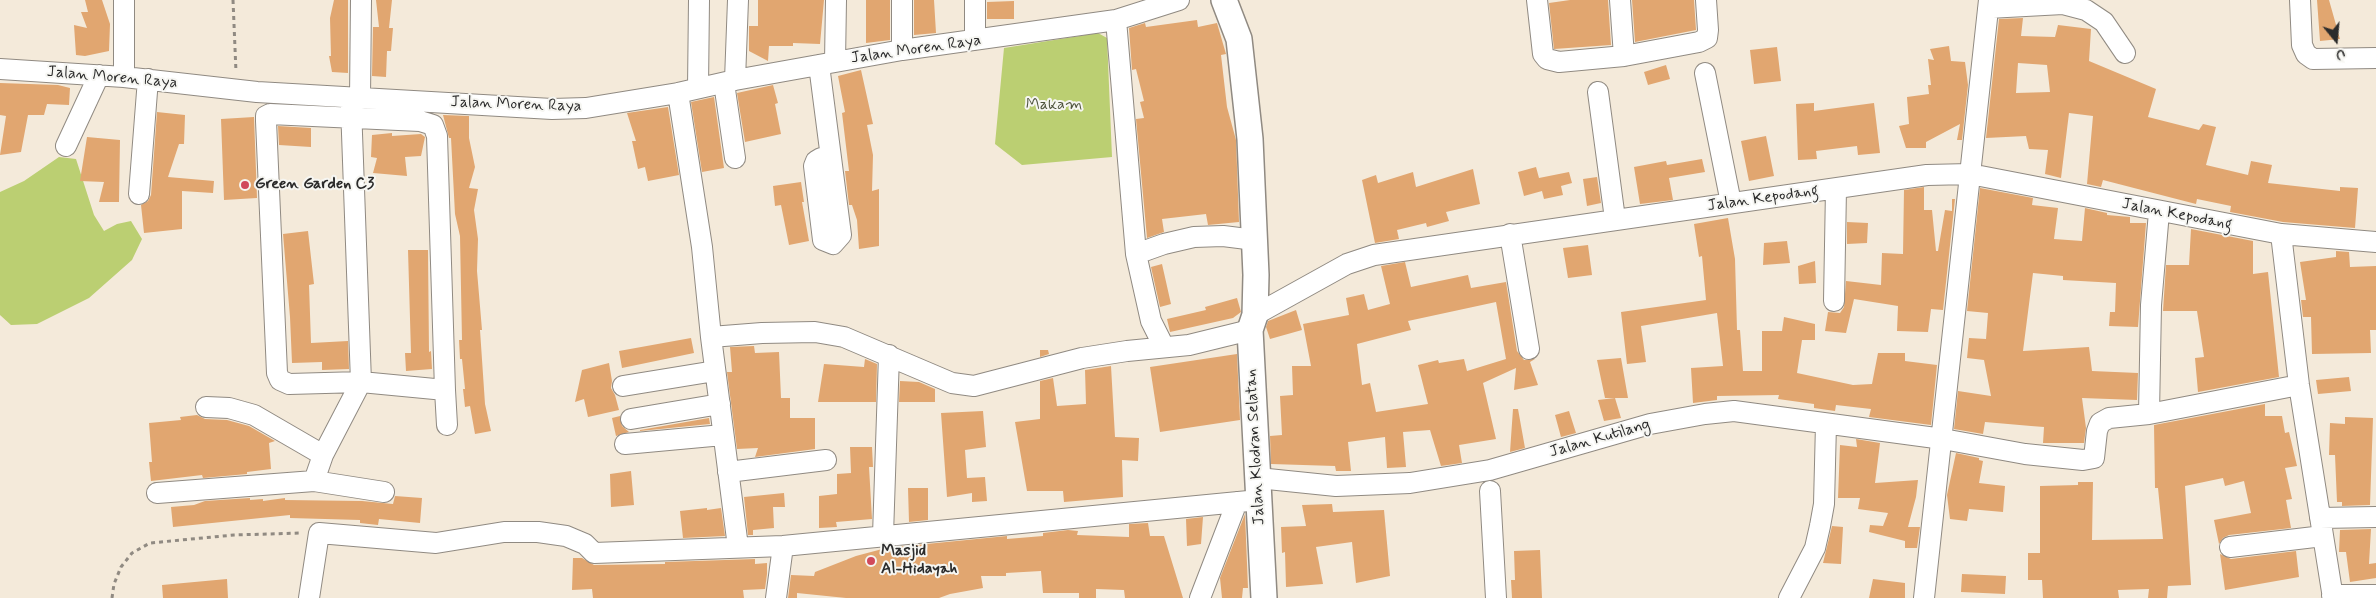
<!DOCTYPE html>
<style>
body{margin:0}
#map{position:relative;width:2376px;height:598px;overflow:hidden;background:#f4eada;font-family:Mynerve,sans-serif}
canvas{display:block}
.north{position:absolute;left:2311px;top:15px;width:50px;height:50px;-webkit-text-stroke:4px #f6f6f2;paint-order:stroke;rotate:163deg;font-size:14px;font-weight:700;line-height:20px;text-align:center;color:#2b2b2b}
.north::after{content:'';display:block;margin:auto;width:18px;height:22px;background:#2b2b2b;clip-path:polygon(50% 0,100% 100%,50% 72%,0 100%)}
</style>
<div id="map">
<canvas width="2376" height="598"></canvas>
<div class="north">U</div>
</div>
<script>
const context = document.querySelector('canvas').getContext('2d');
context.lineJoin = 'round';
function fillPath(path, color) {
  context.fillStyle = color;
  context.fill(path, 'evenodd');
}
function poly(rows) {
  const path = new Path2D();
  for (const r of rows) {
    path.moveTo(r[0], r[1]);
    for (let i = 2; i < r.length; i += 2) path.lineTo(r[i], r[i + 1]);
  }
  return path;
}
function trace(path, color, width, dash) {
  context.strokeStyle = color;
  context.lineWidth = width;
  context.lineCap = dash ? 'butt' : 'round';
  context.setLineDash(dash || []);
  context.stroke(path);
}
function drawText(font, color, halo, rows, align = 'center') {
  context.font = font + ' Mynerve,sans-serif';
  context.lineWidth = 4;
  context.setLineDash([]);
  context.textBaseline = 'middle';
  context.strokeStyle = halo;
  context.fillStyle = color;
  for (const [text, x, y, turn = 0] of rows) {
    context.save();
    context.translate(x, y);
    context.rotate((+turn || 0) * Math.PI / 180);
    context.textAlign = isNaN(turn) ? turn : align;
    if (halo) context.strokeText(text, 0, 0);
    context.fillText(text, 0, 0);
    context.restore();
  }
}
const green = poly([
 [1098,33,1107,38,1112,157,1022,165,995,144,1004,48],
 [59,157,76,159,94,215,104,231,117,224,131,221,142,239,132,260,89,298,37,324,11,325,0,315,0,192,24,181]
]);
const building = poly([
 [85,0,102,0,110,24,109,51,85,56,76,55,74,25,87,28,81,12,88,12],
 [334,0,348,0,348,73,332,72,329,56,331,56,330,18],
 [376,0,392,0,389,28,393,28,391,51,387,51,386,77,372,76,373,27,379,27],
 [758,0,824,0,820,44,793,43,793,46,769,46,768,61,749,51,749,26,758,26],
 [866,0,890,0,890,40,866,43],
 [914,0,934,0,936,33,914,35],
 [1570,0,1608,0,1611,45,1554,49,1549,3],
 [1632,0,1694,0,1696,30,1635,42],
 [2317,0,2329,0,2340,39,2320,41],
 [1014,1,1014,19,987,19,987,2],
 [2023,18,2021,36,2055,37,2058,25,2091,29,2089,61,2156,89,2148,117,2199,130,2203,124,2216,127,2206,165,2248,175,2251,161,2272,165,2268,183,2340,191,2340,187,2358,188,2355,228,2283,222,2230,212,2231,206,2197,199,2196,204,2103,180,2101,187,2087,184,2093,116,2069,113,2061,178,2045,174,2048,150,2029,149,2026,136,1986,138,1999,19],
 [2018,63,2047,65,2050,92,2016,93],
 [1197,20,1198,27,1217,23,1226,54,1221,55,1227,107,1236,140,1239,222,1208,225,1206,214,1162,219,1164,232,1147,238,1136,119,1144,118,1140,102,1144,101,1136,69,1132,70,1129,28,1145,23,1146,27],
 [1949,46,1951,61,1965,62,1968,85,1962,140,1957,140,1960,124,1926,142,1926,148,1906,148,1899,126,1909,124,1907,97,1929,94,1928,85,1931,85,1928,59,1934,60,1930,49],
 [1777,47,1781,81,1754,84,1750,50],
 [1666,65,1670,79,1648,85,1644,72],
 [861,70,873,124,867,125,873,155,872,191,879,189,879,246,859,249,857,220,852,205,849,205,845,171,849,171,842,113,845,112,838,76],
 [0,83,58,85,70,88,69,105,47,104,44,115,28,115,21,152,0,155,6,116,0,115],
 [773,85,778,103,775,104,781,134,745,142,737,93],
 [714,97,724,168,702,172,691,102],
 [1814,103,1814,111,1874,103,1880,153,1858,155,1857,146,1816,151,1817,159,1798,160,1796,104],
 [668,107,679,175,648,181,645,167,638,169,632,141,636,141,627,113],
 [157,112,185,115,184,144,179,144,168,177,214,181,213,193,182,191,182,229,144,233,141,205,148,201,151,195],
 [443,115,469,116,469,138,475,167,469,188,478,189,474,210,478,239,477,271,482,330,480,330,485,404,491,431,475,434,470,406,465,407,463,389,465,389,462,359,460,359,459,340,462,340,460,236,455,214,451,138,449,138],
 [254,117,257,198,224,200,221,119],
 [278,126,311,128,311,147,279,145],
 [392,133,392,136,421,134,425,137,421,156,405,157,407,176,373,173,377,158,371,157,372,135],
 [1766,136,1774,176,1749,181,1741,141],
 [87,137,120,140,119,202,99,202,104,182,80,181],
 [1702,159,1705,172,1669,178,1673,200,1640,204,1634,167,1666,161,1667,165],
 [1536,167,1539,178,1569,172,1572,183,1561,186,1563,195,1544,199,1542,191,1524,196,1518,172],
 [1473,169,1480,204,1446,212,1449,221,1427,227,1426,223,1397,230,1399,239,1375,243,1362,180,1376,175,1378,183,1413,172,1416,187],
 [1597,177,1601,203,1587,206,1583,179],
 [801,182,804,202,802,202,809,241,789,245,781,205,775,206,773,186],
 [1924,187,1924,210,1932,210,1936,251,1938,251,1945,210,1952,211,1952,199,1955,199,1943,310,1931,309,1928,332,1897,331,1898,306,1854,299,1846,333,1825,331,1828,312,1840,313,1844,307,1846,281,1881,285,1882,253,1903,254,1904,190],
 [1980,188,2033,198,2032,205,2058,208,2054,239,2082,241,2085,208,2107,213,2107,215,2130,217,2130,223,2146,223,2138,327,2109,326,2110,312,2115,312,2116,283,2063,280,2063,276,2033,273,2023,351,2089,347,2092,371,2138,373,2137,400,2082,398,2086,428,2084,443,2043,443,2044,427,2031,426,1985,422,1983,434,1954,429,1958,391,1991,396,1984,360,1967,358,1969,338,1986,339,1988,313,1967,311],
 [1728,218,1735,259,1737,330,1740,330,1743,371,1762,371,1762,331,1782,331,1784,317,1815,324,1815,340,1802,340,1797,373,1853,385,1872,384,1878,353,1905,353,1905,361,1937,365,1931,425,1869,417,1871,409,1836,405,1835,411,1814,408,1814,404,1778,399,1779,395,1717,396,1717,400,1693,403,1691,368,1723,366,1717,313,1641,326,1646,362,1627,364,1621,312,1706,300,1702,256,1699,257,1694,224],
 [1847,222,1868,223,1867,243,1847,244],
 [2191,229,2253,241,2253,274,2268,272,2279,377,2198,392,2195,358,2204,357,2197,311,2163,311,2166,265,2189,265],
 [308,231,314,284,309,285,311,343,348,341,349,369,322,370,322,362,292,363,290,317,283,234],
 [1787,241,1790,263,1763,265,1764,243],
 [1588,245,1592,275,1568,278,1563,248],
 [408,250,428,250,429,352,431,351,432,369,406,371,405,353,411,353],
 [2336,251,2349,252,2350,267,2376,266,2376,330,2370,330,2371,353,2312,354,2311,317,2303,317,2301,300,2306,300,2300,262,2336,257],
 [1815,261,1816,283,1799,284,1798,266],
 [1405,262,1411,287,1468,275,1471,288,1506,282,1517,351,1524,360,1535,359,1530,362,1538,385,1514,390,1516,368,1483,383,1496,439,1459,445,1462,463,1441,466,1430,430,1403,432,1406,467,1387,468,1385,437,1348,442,1351,471,1336,471,1335,466,1271,464,1270,436,1282,435,1280,396,1293,395,1292,366,1311,366,1303,324,1349,315,1346,298,1364,294,1368,310,1390,304,1381,266],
 [1496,302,1506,359,1467,371,1464,359,1439,363,1438,360,1418,365,1428,404,1376,412,1370,383,1362,385,1357,344,1411,330,1408,321],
 [1162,264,1171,304,1160,307,1151,267],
 [1237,298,1241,312,1233,318,1170,332,1167,319,1206,310,1205,307],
 [1296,310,1302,330,1270,339,1266,327,1268,321],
 [691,338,694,353,622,368,619,351],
 [754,346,755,353,779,352,781,398,790,398,790,418,815,418,815,449,755,457,758,448,737,449,727,372,732,372,730,347],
 [1040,350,1048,350,1049,354,1040,357],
 [1237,354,1240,420,1160,432,1150,367],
 [1621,358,1628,398,1605,398,1597,360],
 [865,359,877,364,876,402,818,402,824,364,864,367],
 [609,363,612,381,611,388,615,395,619,410,588,417,584,399,575,402,582,370],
 [1111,366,1115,437,1139,438,1138,461,1122,460,1123,497,1064,502,1063,491,1027,491,1015,422,1040,419,1040,381,1053,378,1057,406,1086,404,1085,370],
 [2349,377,2351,391,2318,394,2316,380],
 [900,381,919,382,935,389,935,402,899,402],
 [1615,398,1621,418,1604,421,1598,400],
 [2265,404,2265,416,2282,416,2285,433,2289,432,2297,466,2285,468,2292,499,2286,500,2291,528,2229,535,2223,538,2219,544,2214,520,2251,513,2244,481,2225,486,2223,478,2185,486,2191,585,2168,586,2167,598,2148,598,2149,589,2118,590,2119,598,2043,598,2042,580,2028,580,2028,553,2040,553,2040,486,2078,485,2078,482,2093,482,2092,540,2163,539,2158,488,2155,488,2154,425],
 [1513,409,1518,409,1525,448,1510,452],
 [983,411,986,447,965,450,967,478,985,477,987,501,972,502,972,493,947,497,941,413],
 [1569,411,1576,433,1561,437,1555,415],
 [197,415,205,419,227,420,249,426,275,441,269,443,271,469,247,472,247,474,203,478,202,475,151,481,149,462,152,462,149,423,181,420,180,417],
 [620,416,622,426,629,432,616,436,612,418],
 [2345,417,2373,418,2370,505,2342,506,2342,502,2337,502,2335,455,2329,455,2330,423,2345,424],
 [709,418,710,424,640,431,640,430],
 [1856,439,1880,443,1875,483,1918,480,1916,497,1908,527,1920,527,1917,548,1905,548,1905,541,1869,532,1870,525,1883,526,1888,513,1858,509,1860,498,1838,498,1840,445,1857,447],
 [850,447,872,447,873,467,869,467,872,519,836,522,837,527,819,528,819,496,837,494,837,474,851,473],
 [1956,453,1979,458,1979,460,1983,461,1979,483,2005,486,2003,512,1969,509,1967,521,1950,519,1947,495],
 [631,471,634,505,611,507,610,474],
 [908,488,928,488,928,520,909,522],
 [784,493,785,507,773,507,774,528,753,530,753,535,748,535,744,497],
 [395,496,422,498,420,523,379,519,378,525,360,523,360,520,290,518,290,515,173,527,171,507,194,505,205,501,250,498,250,500,263,499,263,501,285,498,285,500,362,501,393,504],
 [1332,504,1333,512,1384,510,1390,576,1356,583,1352,542,1316,547,1323,584,1286,587,1285,552,1282,553,1281,527,1306,526,1302,505],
 [707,508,707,510,721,508,725,536,683,538,680,511],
 [1245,514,1248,588,1243,588,1242,598,1222,598,1220,578],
 [1203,517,1201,544,1187,546,1186,519],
 [1148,523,1150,536,1164,536,1183,598,1125,598,1124,590,1096,589,1096,598,1079,598,1079,593,1043,593,1041,571,1006,573,1006,576,981,576,983,588,950,594,939,598,846,598,797,593,797,598,788,598,791,575,814,576,815,572,856,556,886,548,1007,536,1007,539,1043,536,1043,533,1068,530,1078,531,1077,535,1129,537,1129,524],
 [1832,526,1843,527,1841,564,1823,563],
 [2371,529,2369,564,2376,563,2376,578,2350,582,2346,552,2339,552,2340,530],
 [1540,550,1542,598,1512,598,1511,580,1515,580,1514,551],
 [2296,551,2299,577,2225,590,2220,554,2231,559],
 [573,558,582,558,594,565,665,564,665,562,755,559,755,564,767,563,767,574,765,589,743,590,744,598,593,598,592,589,572,590],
 [1962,574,2006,576,2005,594,1961,592],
 [227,579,228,598,163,598,162,585],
 [1873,579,1905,583,1905,598,1869,598]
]);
const path = poly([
 [233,0,236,72],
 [112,598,114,584,121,567,132,553,150,543,234,535,301,533]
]);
const minor = poly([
 [902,0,902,50],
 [975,0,975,40],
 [1537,0,1543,54,1547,59,1559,62,1624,56,1699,42,1707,38,1708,30,1706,0],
 [1620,0,1624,56],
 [2300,0,2302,45,2306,54,2313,59,2376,58],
 [1988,8,2063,4,2086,10,2104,22,2125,53],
 [1116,20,1136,254,1151,321,1164,347],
 [835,62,836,0],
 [819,65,841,235,833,244,823,240,814,166,816,161,821,158,830,163],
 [0,69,124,77,257,92,552,109,586,108,678,93,735,80,902,50,1116,20,1179,0],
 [1705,73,1731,203],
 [124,77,124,0],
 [735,80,738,0],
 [724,83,735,158],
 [698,88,699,0],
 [1598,92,1615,219],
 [678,93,702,247,711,337,738,547],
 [360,98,361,0],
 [270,114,420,121,433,125,437,136,445,390,361,382,289,384,280,380,277,373,266,121,266,116,270,114],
 [66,146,99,75],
 [139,194,148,79],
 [1510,234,1529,349],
 [2281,234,2299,385,2333,598],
 [1136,254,1164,244,1194,237,1223,236,1255,240],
 [1834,301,1836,189],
 [1255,315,1347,264,1374,255,1927,175,1970,174,2281,234,2376,242],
 [711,337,762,333,815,332,844,337,952,383,974,386,1082,358,1127,351,1189,345,1250,330],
 [623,386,715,371],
 [445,390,447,425],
 [206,407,229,408,254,415,323,455],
 [2149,414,2151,305,2159,212],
 [631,419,720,404],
 [625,444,723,435],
 [728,472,826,460],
 [1258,478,1336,486,1410,483,1490,470,1650,424,1705,414,1734,411,1943,439,2025,454,2083,460,2094,458,2097,431,2100,423,2109,418,2149,414,2299,385],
 [314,481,323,455,361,382,351,106],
 [1490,491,1496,598],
 [157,493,314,481,384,492],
 [2320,518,2376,517],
 [883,535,889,355],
 [2230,547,2323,536],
 [2332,595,2376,595],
 [309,598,319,533,436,543,504,532,538,532,566,536,585,544,594,553,783,546,1259,500],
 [776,598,783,546],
 [1200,598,1237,502],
 [1789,598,1815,548,1820,526,1824,504,1826,424],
 [1924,598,1989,0]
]);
const major = poly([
 [1224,0,1239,39,1250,139,1256,275,1255,315,1250,330,1264,598]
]);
const markers = [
 [245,185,5,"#d1495b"],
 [871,561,5,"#d1495b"]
];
const streetNames = [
 ["Jalan Moren Raya",916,50,-8],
 ["Jalan Moren Raya",112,78,5],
 ["Jalan Moren Raya",516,105,2],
 ["Jalan Kepodang",1763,199,-8],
 ["Jalan Kepodang",2177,215,11],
 ["Jalan Kutilang",1600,439,-16],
 ["Jalan Klodran Selatan",1256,447,-93]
];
const parkNames = [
 ["Makam",1054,106]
];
const poiNames = [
 ["Green Garden C3",255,185],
 ["Masjid",881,552],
 ["Al-Hidayah",881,570]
];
fillPath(green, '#bbcf72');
fillPath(building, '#e1a670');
trace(minor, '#908a82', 22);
trace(major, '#908a82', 28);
trace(path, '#908a82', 3, [4, 4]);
trace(minor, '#fff', 20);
trace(major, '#fff', 25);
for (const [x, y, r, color] of markers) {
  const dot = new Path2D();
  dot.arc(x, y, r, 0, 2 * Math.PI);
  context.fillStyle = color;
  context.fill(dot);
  trace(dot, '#f6f6f2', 2);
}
drawText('16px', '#2b2b2b', '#f6f6f2', streetNames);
drawText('16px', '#4f543d', '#f6f6f2', parkNames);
drawText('bold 16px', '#2b2b2b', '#f6f6f2', poiNames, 'left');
</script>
